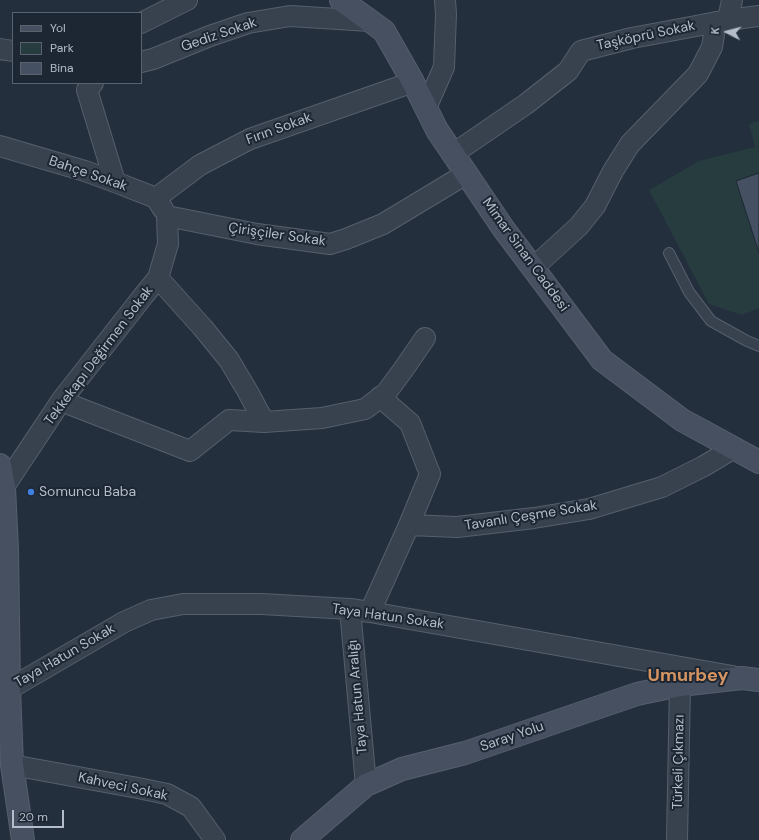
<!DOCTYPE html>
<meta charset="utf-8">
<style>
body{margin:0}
#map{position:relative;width:759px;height:840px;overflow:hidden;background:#242f3e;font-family:"DM Sans",sans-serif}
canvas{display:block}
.legend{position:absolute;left:12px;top:12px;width:130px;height:72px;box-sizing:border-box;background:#1d2633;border:1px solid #59626f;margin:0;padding:5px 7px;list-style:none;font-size:12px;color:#b4bcc9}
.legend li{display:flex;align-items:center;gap:8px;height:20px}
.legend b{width:20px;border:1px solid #59626f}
.north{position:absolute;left:707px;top:12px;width:40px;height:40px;-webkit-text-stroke:3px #1d2633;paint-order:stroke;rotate:276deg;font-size:11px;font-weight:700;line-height:16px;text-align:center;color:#b4bcc9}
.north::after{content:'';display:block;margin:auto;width:14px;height:18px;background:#b4bcc9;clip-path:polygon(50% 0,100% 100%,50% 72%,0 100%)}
.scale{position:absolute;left:12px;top:810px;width:52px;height:18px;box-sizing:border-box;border:2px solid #b4bcc9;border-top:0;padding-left:5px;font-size:12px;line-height:14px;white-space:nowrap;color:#b4bcc9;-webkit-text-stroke:3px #1d2633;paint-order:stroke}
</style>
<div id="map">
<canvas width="759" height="840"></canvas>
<ul class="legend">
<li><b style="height:5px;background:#465061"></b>Yol</li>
<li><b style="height:11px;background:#263c3f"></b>Park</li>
<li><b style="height:11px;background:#455162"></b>Bina</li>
</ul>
<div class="north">K</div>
<div class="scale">20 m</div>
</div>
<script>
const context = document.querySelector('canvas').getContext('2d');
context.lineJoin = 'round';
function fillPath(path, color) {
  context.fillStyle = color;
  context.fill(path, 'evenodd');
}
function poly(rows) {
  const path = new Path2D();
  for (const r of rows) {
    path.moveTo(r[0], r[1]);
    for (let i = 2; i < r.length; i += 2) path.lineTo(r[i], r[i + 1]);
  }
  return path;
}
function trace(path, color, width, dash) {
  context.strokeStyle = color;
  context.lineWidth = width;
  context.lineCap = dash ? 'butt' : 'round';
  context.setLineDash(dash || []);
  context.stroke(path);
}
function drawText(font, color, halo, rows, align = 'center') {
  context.font = font + ' "DM Sans",sans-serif';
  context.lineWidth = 4;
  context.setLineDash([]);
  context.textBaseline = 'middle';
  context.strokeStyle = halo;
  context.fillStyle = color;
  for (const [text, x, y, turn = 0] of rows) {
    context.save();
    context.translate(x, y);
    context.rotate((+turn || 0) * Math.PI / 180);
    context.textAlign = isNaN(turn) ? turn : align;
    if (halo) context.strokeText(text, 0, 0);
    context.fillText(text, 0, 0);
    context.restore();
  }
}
const green = poly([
 [759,121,759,308,742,315,709,304,649,190,699,161,755,147,749,124]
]);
const building = poly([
 [759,173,759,253,736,181,759,173]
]);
const lane = poly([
 [669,253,689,292,711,321,747,341,759,346]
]);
const street = poly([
 [728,20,732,0],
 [141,23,187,0],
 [0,49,13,51],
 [141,62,153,59,210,36,248,23,290,16,370,21],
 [93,83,87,90,115,182],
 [426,108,444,67,446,14,445,0],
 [0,146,85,171,115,182,156,198,163,209],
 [453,154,526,104,568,71,581,51,632,38,728,20,759,16],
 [156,198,200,165,250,139,413,82],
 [167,216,257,234,330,244,346,239,383,224,466,174],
 [533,268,579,226,595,206,613,171,630,144,698,74,712,47,716,22],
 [158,278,203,328,229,360,248,392,264,422],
 [380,397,410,423,430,474,409,525],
 [61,401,190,451,229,420,264,422,322,418,365,409,386,393,403,370,425,338],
 [4,487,61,401,144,295,158,278,168,244,167,216],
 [350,609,366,785],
 [370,612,409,525,457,527,534,518,589,509,662,487,704,466,734,448],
 [9,689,124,622,151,610,183,604,261,604,350,609,370,612,732,676],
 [12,765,138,788,167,794,191,807,215,840],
 [677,840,680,685]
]);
const secondary = poly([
 [341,0,384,31,413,82,437,130,503,228,602,360,682,420,759,462],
 [0,465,4,487,7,549,9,689,12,765,23,840],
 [302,840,366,785,402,769,465,753,637,694,680,685,742,678,759,680]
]);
const markers = [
 [31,492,4,"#3f7fe0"]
];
const streetNames = [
 ["Gediz Sokak",219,35,-19],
 ["Taşköprü Sokak",646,36,-12],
 ["Fırın Sokak",279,129,-20],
 ["Bahçe Sokak",88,174,19],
 ["Çirişçiler Sokak",277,235,8],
 ["Mimar Sinan Caddesi",525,255,54],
 ["Tekkekapı Değirmen Sokak",99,356,-53],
 ["Tavanlı Çeşme Sokak",531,516,-9],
 ["Taya Hatun Sokak",388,617,8],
 ["Taya Hatun Sokak",65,656,-30],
 ["Taya Hatun Aralığı",358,697,-95],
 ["Saray Yolu",512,737,-19],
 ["Türkeli Çıkmazı",679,762,-89],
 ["Kahveci Sokak",123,787,12]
];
const poiNames = [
 ["Somuncu Baba",39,492]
];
const districtNames = [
 ["Umurbey",688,676]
];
fillPath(green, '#263c3f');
fillPath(building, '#455162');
trace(building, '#1f2835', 1);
trace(lane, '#565f6c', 12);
trace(street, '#565f6c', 22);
trace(secondary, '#565f6c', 24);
trace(lane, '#38414e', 10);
trace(street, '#38414e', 20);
trace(secondary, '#465061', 22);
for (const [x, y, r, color] of markers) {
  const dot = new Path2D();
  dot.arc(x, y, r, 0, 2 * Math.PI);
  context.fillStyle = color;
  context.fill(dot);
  trace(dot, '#1d2633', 1.5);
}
drawText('14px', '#b4bcc9', '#1d2633', streetNames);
drawText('14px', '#b4bcc9', '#1d2633', poiNames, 'left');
drawText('bold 18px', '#d59563', '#1d2633', districtNames);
</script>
